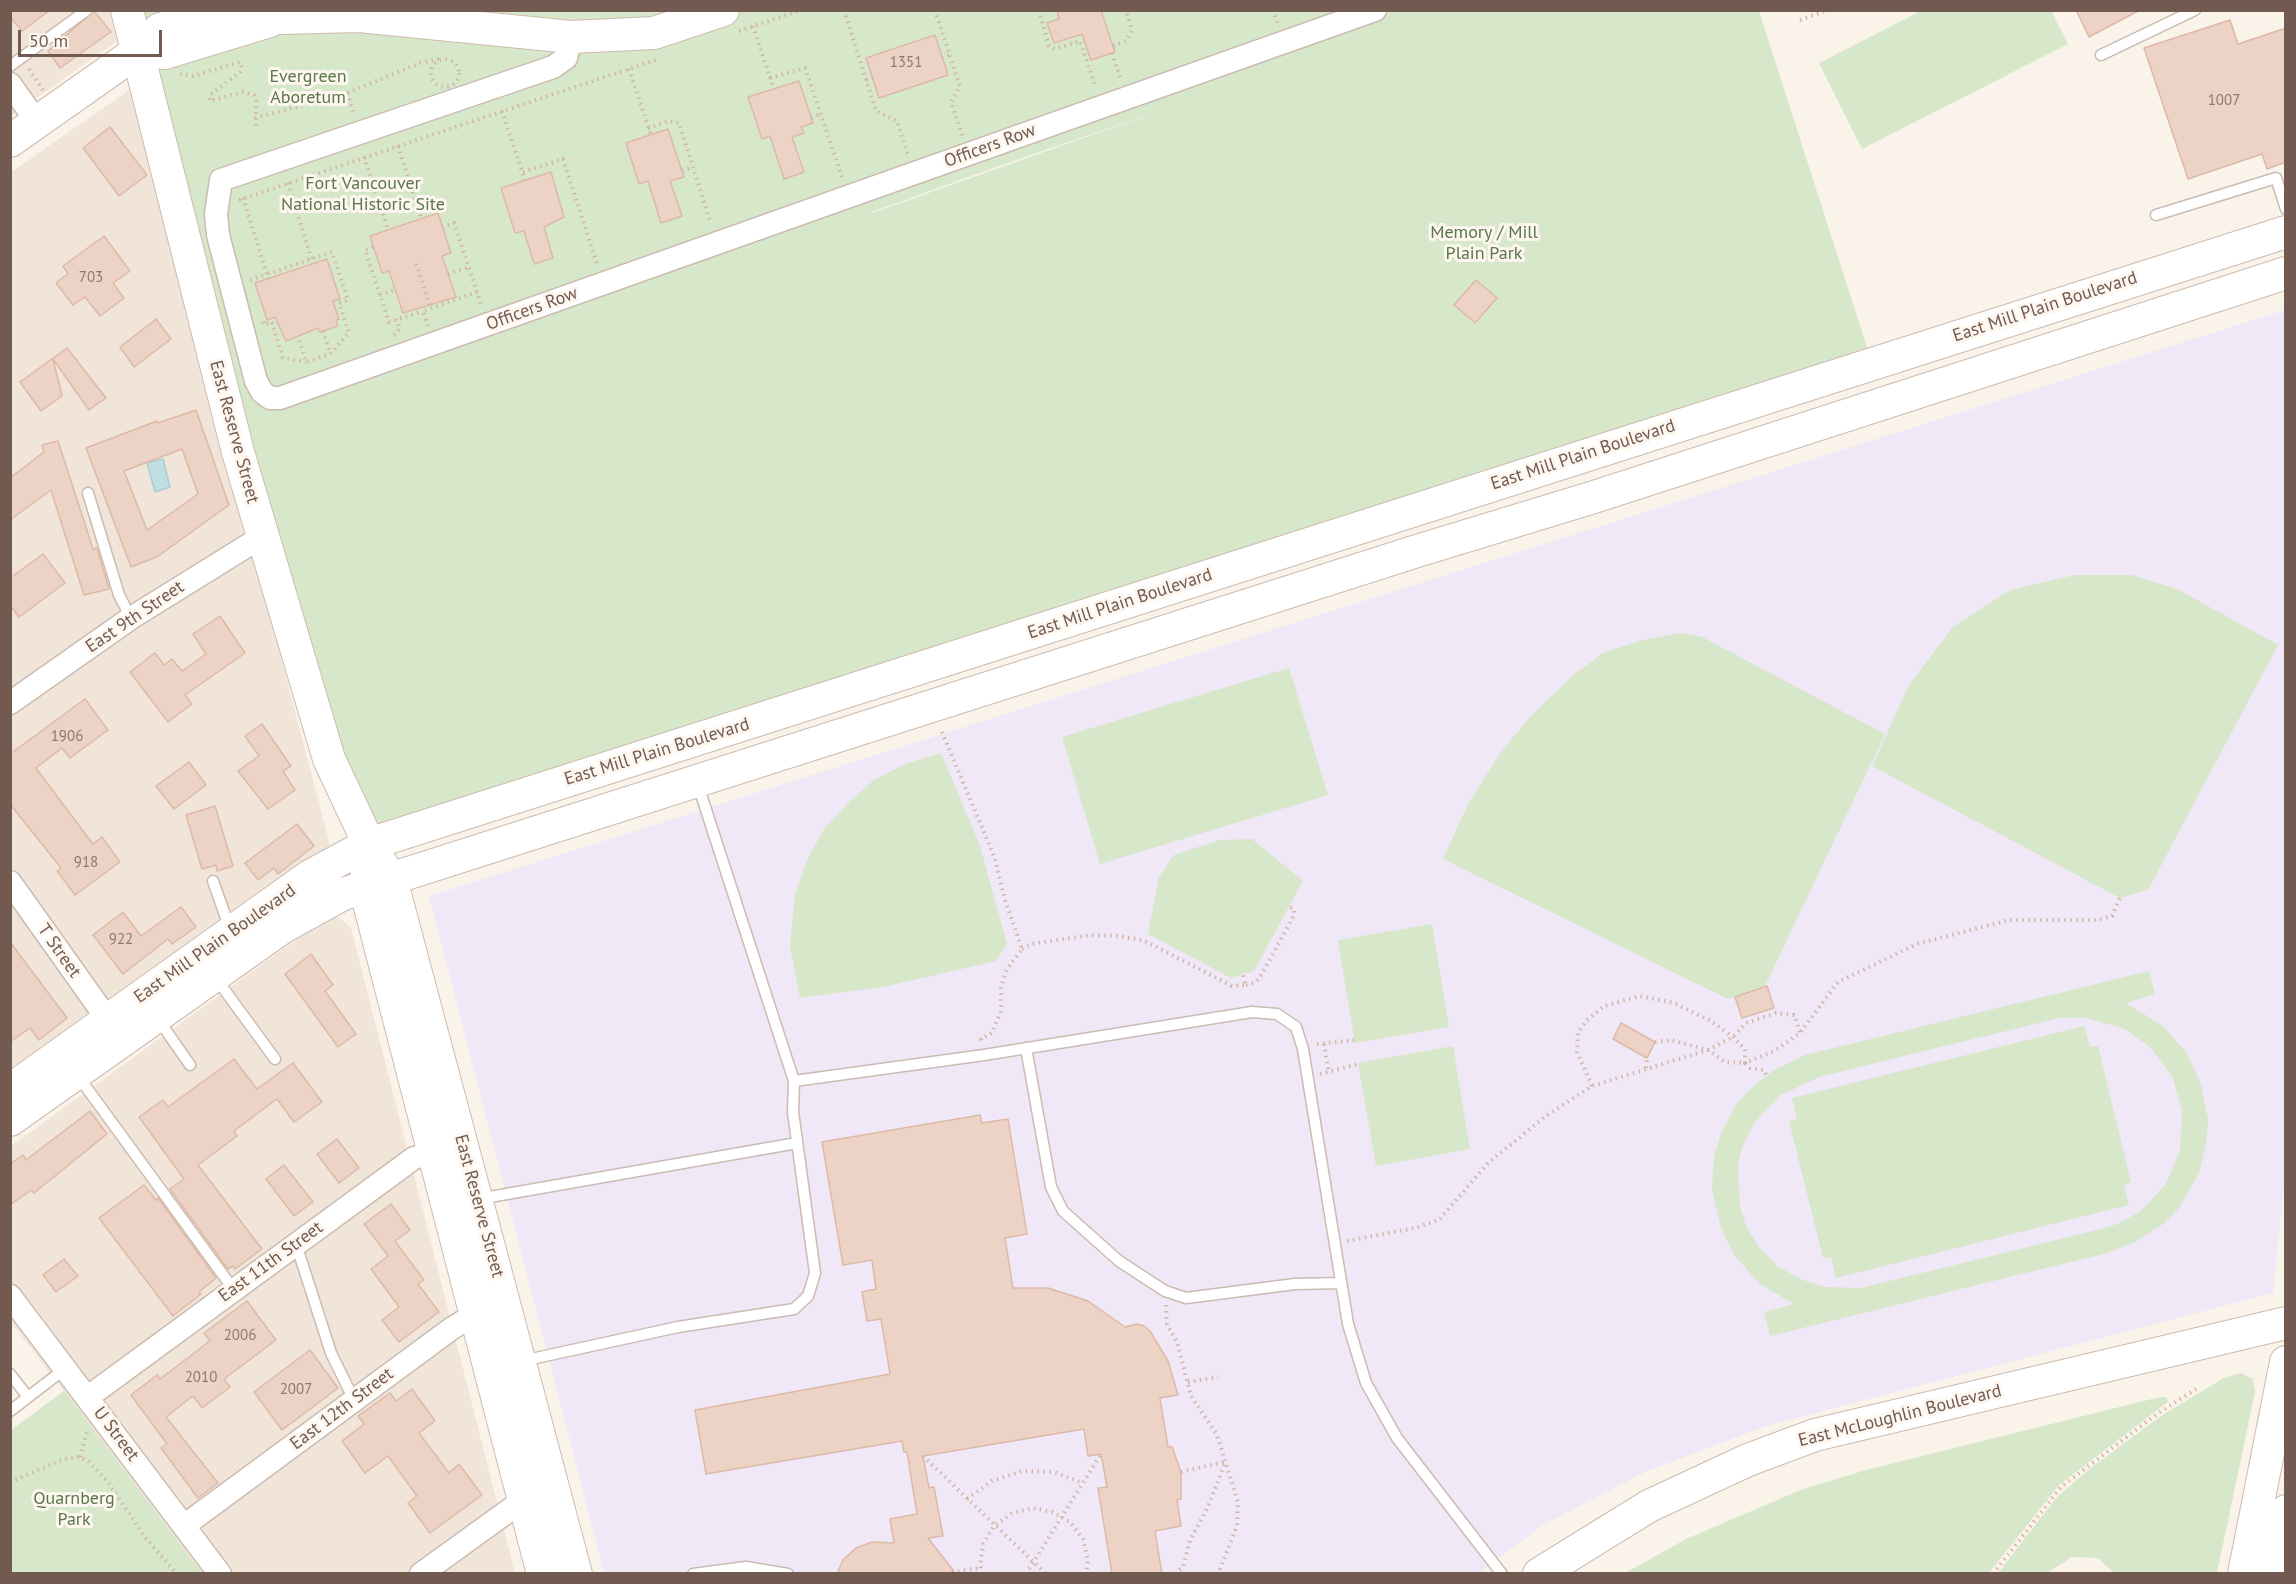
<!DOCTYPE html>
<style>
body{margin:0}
#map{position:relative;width:2296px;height:1584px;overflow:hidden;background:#faf3ea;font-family:"PT Sans",sans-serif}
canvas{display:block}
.frame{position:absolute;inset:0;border:12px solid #725a50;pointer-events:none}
.scale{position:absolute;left:18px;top:30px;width:144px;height:27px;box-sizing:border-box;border:3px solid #725a50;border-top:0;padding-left:8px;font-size:18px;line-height:21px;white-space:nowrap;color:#725a50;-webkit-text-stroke:4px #fdf7f0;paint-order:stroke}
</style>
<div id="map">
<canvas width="2296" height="1584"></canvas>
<div class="frame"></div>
<div class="scale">50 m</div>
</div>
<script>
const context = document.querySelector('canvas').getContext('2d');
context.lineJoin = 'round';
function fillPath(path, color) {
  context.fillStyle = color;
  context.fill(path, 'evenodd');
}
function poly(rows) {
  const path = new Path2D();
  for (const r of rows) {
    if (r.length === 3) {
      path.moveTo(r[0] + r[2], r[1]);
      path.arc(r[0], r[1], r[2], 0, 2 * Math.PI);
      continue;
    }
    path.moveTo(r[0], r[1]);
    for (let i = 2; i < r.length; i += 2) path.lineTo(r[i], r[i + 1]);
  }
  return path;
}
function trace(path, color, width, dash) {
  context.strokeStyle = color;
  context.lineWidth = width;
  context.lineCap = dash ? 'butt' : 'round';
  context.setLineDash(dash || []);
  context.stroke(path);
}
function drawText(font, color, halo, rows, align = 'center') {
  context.font = font + ' "PT Sans",sans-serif';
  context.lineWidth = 6;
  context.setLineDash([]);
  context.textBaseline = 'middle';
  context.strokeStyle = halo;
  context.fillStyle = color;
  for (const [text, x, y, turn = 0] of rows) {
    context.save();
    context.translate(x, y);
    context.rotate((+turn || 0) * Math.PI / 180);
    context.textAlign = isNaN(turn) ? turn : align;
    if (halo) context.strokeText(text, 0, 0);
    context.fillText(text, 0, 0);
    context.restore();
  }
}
const residential = poly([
 [11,11,112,11,120,39,11,116],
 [132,88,330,845,11,1069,10,173],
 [337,916,351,928,515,1573,202,1573,11,1322,10,1147,323,920]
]);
const education = poly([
 [2285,310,2286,1166,2273,1293,1766,1426,1645,1472,1543,1525,1479,1573,604,1573,429,896]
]);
const green = poly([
 [127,11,1759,11,1872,363,381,831,354,815],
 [1179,104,872,213,872,212,999,166],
 [1921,11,2051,11,2068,44,1862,149,1819,63],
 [2075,575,2131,575,2177,589,2278,645,2148,890,2120,898,1872,766,1909,685,1953,627,2010,590],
 [1681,633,1702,637,1885,734,1765,986,1728,999,1443,859,1468,804,1501,752,1529,718,1571,677,1603,653,1643,640],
 [1289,668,1328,795,1100,864,1062,737],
 [941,753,980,846,1007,944,996,961,883,987,800,998,790,947,795,894,807,860,824,829,849,802,874,780,905,764],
 [1252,839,1303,881,1254,971,1231,978,1148,934,1159,877,1174,855,1220,840],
 [1432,924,1449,1027,1355,1043,1338,940],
 [2149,971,2155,994,2126,1003,2163,1026,2186,1052,2201,1084,2208,1119,2206,1144,2199,1173,2179,1208,2163,1224,2135,1242,2107,1253,1770,1336,1764,1312,1794,1304,1760,1284,1735,1256,1721,1228,1712,1189,1714,1157,1721,1133,1736,1105,1751,1088,1774,1070,1805,1055],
 [2059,1018,2087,1018,2125,1029,2151,1048,2173,1078,2182,1111,2180,1150,2166,1184,2141,1211,2120,1223,2101,1229,1861,1288,1825,1287,1800,1279,1777,1266,1758,1246,1746,1226,1740,1207,1738,1165,1742,1147,1755,1122,1781,1095,1819,1077],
 [2084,1026,2090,1047,2098,1046,2131,1182,2124,1185,2129,1205,1836,1278,1831,1257,1823,1258,1789,1121,1797,1119,1792,1098],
 [1453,1046,1470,1149,1376,1166,1358,1063],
 [2241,1373,2253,1379,2255,1392,2217,1573,2114,1573,2098,1558,2072,1557,2047,1573,1998,1573,2058,1496,2091,1468,2161,1416,2224,1378],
 [64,1391,202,1573,11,1573,11,1430],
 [2160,1397,2165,1397,2169,1401,2059,1485,1989,1573,1625,1573,1686,1539,1803,1489,1866,1470]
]);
const water = poly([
 [163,459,170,487,155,492,147,463,163,459]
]);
const building = poly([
 [10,10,50,10,22,31,10,17,10,10],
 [1057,10,1101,10,1115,52,1091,60,1082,34,1054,43,1047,23,1059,19,1057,10],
 [2076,10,2140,10,2089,37,2076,10],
 [94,11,111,32,60,68,48,51,94,11],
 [2230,20,2238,44,2286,28,2286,162,2267,169,2262,154,2188,179,2144,48,2230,20],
 [935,35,948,75,879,98,866,58,935,35],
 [799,81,813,123,801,127,804,133,792,137,804,172,784,179,770,136,762,139,748,97,799,81],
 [110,127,147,175,119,196,83,148,110,127],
 [668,129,684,177,670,181,682,216,661,223,648,181,639,184,626,143,668,129],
 [551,172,564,217,544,227,553,258,534,264,524,231,515,233,501,188,551,172],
 [438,213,451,253,442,256,456,297,403,313,389,271,382,273,370,236,438,213],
 [104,236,130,271,113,283,124,298,100,316,85,297,73,305,56,283,68,274,63,266,104,236],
 [327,259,340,299,333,301,339,319,336,320,338,326,320,332,318,328,286,341,275,317,267,320,255,283,327,259],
 [1476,280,1497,298,1475,323,1454,305,1476,280],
 [156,319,171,339,134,367,120,347,156,319],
 [67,348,106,398,89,410,53,359,62,396,41,411,20,382,67,348],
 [196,410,229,505,157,557,131,567,86,448,157,421,158,423,196,410],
 [182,449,198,494,147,530,124,471,182,449],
 [58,441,93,549,97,548,109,589,84,595,51,490,10,520,10,478,44,452,42,445,58,441],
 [43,554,65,583,19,617,10,605,10,578,43,554],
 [220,616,245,653,185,695,192,704,168,722,130,672,155,653,164,665,172,659,182,671,206,654,193,634,220,616],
 [85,699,108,730,70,758,62,748,36,768,93,844,102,837,120,862,75,895,57,871,61,868,10,804,10,754,85,699],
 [262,724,291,766,283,771,295,790,268,809,238,771,259,756,245,736,262,724],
 [189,762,206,785,174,809,156,786,189,762],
 [215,806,233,866,217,871,216,865,202,869,186,815,215,806],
 [297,824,314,846,278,874,274,868,258,880,245,863,297,824],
 [181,907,196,927,172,944,168,939,123,974,93,935,123,912,141,936,181,907],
 [10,942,67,1018,39,1040,30,1028,10,1042,10,942],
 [311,954,333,985,325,991,356,1034,338,1047,285,974,311,954],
 [1767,986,1774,1008,1742,1018,1735,997,1767,986],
 [1621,1023,1655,1042,1647,1058,1613,1039,1621,1023],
 [234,1059,257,1089,293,1063,322,1102,294,1122,277,1099,234,1131,237,1136,198,1165,262,1249,235,1269,233,1266,228,1269,170,1189,184,1179,139,1117,163,1100,168,1107,234,1059],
 [90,1111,107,1134,34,1193,31,1190,10,1205,10,1164,23,1155,26,1160,90,1111],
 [980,1115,982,1123,1008,1119,1027,1234,1005,1238,1013,1288,1048,1288,1088,1301,1125,1327,1137,1324,1144,1326,1150,1331,1168,1361,1178,1395,1160,1398,1168,1447,1172,1447,1181,1472,1181,1499,1177,1500,1181,1526,1155,1531,1162,1574,1112,1574,1098,1488,1107,1487,1101,1454,1088,1456,1084,1429,923,1456,929,1488,934,1487,943,1536,928,1538,956,1574,837,1574,843,1560,856,1548,872,1542,894,1543,890,1519,917,1514,907,1452,904,1452,902,1441,706,1474,695,1410,890,1374,881,1319,867,1321,862,1292,876,1289,872,1260,843,1265,822,1142,980,1115],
 [337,1139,359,1168,339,1183,317,1154,337,1139],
 [284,1165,313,1202,294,1216,266,1179,284,1165],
 [144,1185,156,1200,158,1198,216,1278,199,1292,201,1294,173,1316,99,1218,144,1185],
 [391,1204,410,1230,395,1241,424,1280,418,1284,439,1312,399,1342,382,1320,399,1307,371,1269,388,1256,364,1224,391,1204],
 [64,1259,78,1276,56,1292,43,1275,64,1259],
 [247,1301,276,1340,224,1379,230,1387,202,1408,193,1396,166,1417,218,1483,198,1498,161,1448,167,1444,131,1395,157,1375,160,1379,210,1341,204,1333,247,1301],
 [310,1350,338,1388,282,1430,254,1392,310,1350],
 [412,1389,435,1421,419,1433,449,1473,459,1464,482,1495,430,1533,408,1503,417,1496,388,1456,365,1473,342,1441,364,1424,358,1416,390,1393,396,1401,412,1389]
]);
const path = poly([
 [844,10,876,111,897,121,908,155],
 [935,10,960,86,951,102,963,137],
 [1039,10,1049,46,1055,49,1080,41,1096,88],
 [1273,10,1278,24],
 [1800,20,1828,10],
 [753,26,774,89],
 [739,31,801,10],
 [1113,46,1126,41,1132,31,1126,10],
 [1112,53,1121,80],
 [942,58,950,55],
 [445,73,14],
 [29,69,43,90],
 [629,69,651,135],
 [180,74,193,76,240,62,242,69,240,72,210,95,210,101,243,92,254,95,256,101,256,126],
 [770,78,805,68,842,177],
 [866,80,873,78],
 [347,93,355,116],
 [502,111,525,180],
 [255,118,347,93,420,63,439,59],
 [811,118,821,114],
 [648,128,669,121,679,123,711,224],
 [398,146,421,218],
 [364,157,388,229],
 [682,171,693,167],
 [523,172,563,159,598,267],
 [288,183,313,264],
 [243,198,267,274,250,280],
 [239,200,658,59],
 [442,227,454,223,482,307],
 [373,247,365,250,389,322,423,311],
 [416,264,431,308],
 [448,274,469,267],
 [268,279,267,274,332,252,348,300,339,303,349,333,330,354,306,362,298,337],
 [380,295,395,290],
 [263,322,264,325,272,322,283,358,306,362],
 [428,326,423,311,477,292],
 [323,331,330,353],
 [394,335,400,329,397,319],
 [942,732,994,856,1005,900,1022,949,1007,969,1001,986,1001,1011,992,1033,981,1039,982,1042],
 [1022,949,1031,944,1091,935,1117,936,1143,940,1232,986,1246,985,1243,974],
 [1246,985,1256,982,1262,974,1294,915,1294,909,1289,907],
 [1655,1042,1671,1040,1708,1050,1733,1037,1746,1023,1776,1013,1794,1015,1800,1032],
 [1317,1044,1355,1040],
 [1324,1044,1329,1073],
 [1646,1068,1647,1058],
 [1320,1074,1359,1064],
 [1592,1086,1577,1052,1578,1033,1586,1021,1604,1006,1640,996,1674,1003,1709,1020,1733,1037,1745,1049,1745,1063,1774,1051,1800,1033,1838,982,1917,944,2009,920,2097,920,2112,916,2120,898],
 [1347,1241,1415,1228,1439,1220,1488,1163,1546,1116,1592,1086,1708,1050,1725,1062,1745,1063,1750,1068,1764,1070,1766,1075],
 [1166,1305,1167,1324,1177,1342,1191,1396,1217,1435,1238,1502,1237,1526,1218,1574],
 [1188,1382,1218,1377],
 [923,1456,1046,1574],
 [80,1457,87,1432],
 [1181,1472,1224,1462],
 [10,1482,64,1459,80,1457,89,1462,108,1482,144,1536,177,1574],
 [967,1499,992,1481,1022,1471,1054,1472,1083,1483],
 [952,1572,981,1568],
 [982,1574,980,1565,983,1544,994,1526,1011,1514,1032,1508,1052,1512,1070,1522,1083,1539,1088,1560,1086,1574],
 [1026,1574,1101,1454],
 [1175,1574,1183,1567,1190,1540,1207,1509,1225,1463],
 [1993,1574,2061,1487,2157,1414,2196,1389]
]);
const lane = poly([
 [2101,55,2195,10],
 [10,66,87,10],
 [2156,215,2276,178,2286,209],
 [88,493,119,595,131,618],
 [213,881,230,929],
 [215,977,275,1059],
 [158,1019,190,1065],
 [1026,1048,1051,1187,1063,1211,1119,1261,1165,1291,1186,1298,1295,1284,1341,1283],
 [78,1076,234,1290],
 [794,1081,984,1055,1252,1012,1277,1014,1296,1027,1303,1049,1348,1324,1366,1383,1397,1438,1502,1574],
 [478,1199,797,1143],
 [296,1244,331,1353,354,1400],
 [522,1361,678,1327,794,1309,808,1296,815,1273,793,1112,794,1081,697,782],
 [10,1374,28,1397],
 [10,1411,66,1368],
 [693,1574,746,1567,788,1574]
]);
const street = poly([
 [571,37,566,58,553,67,221,180,216,214,218,235,256,381,262,392,270,398,280,398,1375,10],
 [10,84,37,122],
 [10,703,131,618,263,536],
 [10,882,108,1020],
 [10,1296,220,1574],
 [88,1397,414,1158,447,1149],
 [185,1525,451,1329,475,1314,489,1310],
 [421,1574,522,1501,537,1497]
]);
const secondary = poly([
 [127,10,238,452,329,759,369,844,391,879,576,1574],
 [138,51,165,53,270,21],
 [10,141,138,51,160,29,218,12,280,18,359,16,571,37,654,33,723,10],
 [367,866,366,887,370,907,543,1574],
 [10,1090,310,876,369,844,2286,232],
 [10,1120,283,927,343,894,1417,551,1594,497,2286,273],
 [1539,1574,1649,1506,1748,1460,1815,1435,2286,1323],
 [2244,1574,2286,1362],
 [2273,1574,2286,1511]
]);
const numberNames = [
 ["1351",906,63],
 ["1007",2224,101],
 ["703",91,278],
 ["1906",67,737],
 ["918",86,863],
 ["922",121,940],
 ["2006",240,1336],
 ["2010",201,1378],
 ["2007",296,1390]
];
const parkNames = [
 ["Evergreen",308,77],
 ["Aboretum",308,98],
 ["Fort Vancouver",363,184],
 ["National Historic Site",363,205],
 ["Memory / Mill",1484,233],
 ["Plain Park",1484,254],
 ["Quarnberg",74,1499],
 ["Park",74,1520]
];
const streetNames = [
 ["Officers Row",990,146,-20],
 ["East Mill Plain Boulevard",2045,307,-18],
 ["Officers Row",532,309,-20],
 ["East Reserve Street",234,432,75],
 ["East Mill Plain Boulevard",1583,455,-18],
 ["East Mill Plain Boulevard",1120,604,-18],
 ["East 9th Street",135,617,-34],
 ["East Mill Plain Boulevard",657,752,-17],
 ["East Mill Plain Boulevard",215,944,-35],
 ["T Street",59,951,55],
 ["East Reserve Street",479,1206,75],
 ["East 11th Street",271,1262,-36],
 ["East 12th Street",342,1409,-37],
 ["East McLoughlin Boulevard",1900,1416,-14],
 ["U Street",116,1434,53]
];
fillPath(residential, '#f1e5d9');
fillPath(education, '#f0e7f7');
fillPath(green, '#d7e7ca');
fillPath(water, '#c1dfe2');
trace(water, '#a8ced3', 1.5);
fillPath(building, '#edd3c5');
trace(building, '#ddb9a7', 1.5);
trace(lane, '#cbbbb1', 13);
trace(street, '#cbbbb1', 25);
trace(secondary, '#cebbaf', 34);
trace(path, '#d2b6a8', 4, [1.5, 4.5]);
trace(lane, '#fff', 10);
trace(street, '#fff', 22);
trace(secondary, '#fff', 32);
drawText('15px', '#91786d', null, numberNames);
drawText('18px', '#59774a', '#fdf7f0', parkNames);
drawText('18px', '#725a50', '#fdf7f0', streetNames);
</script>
